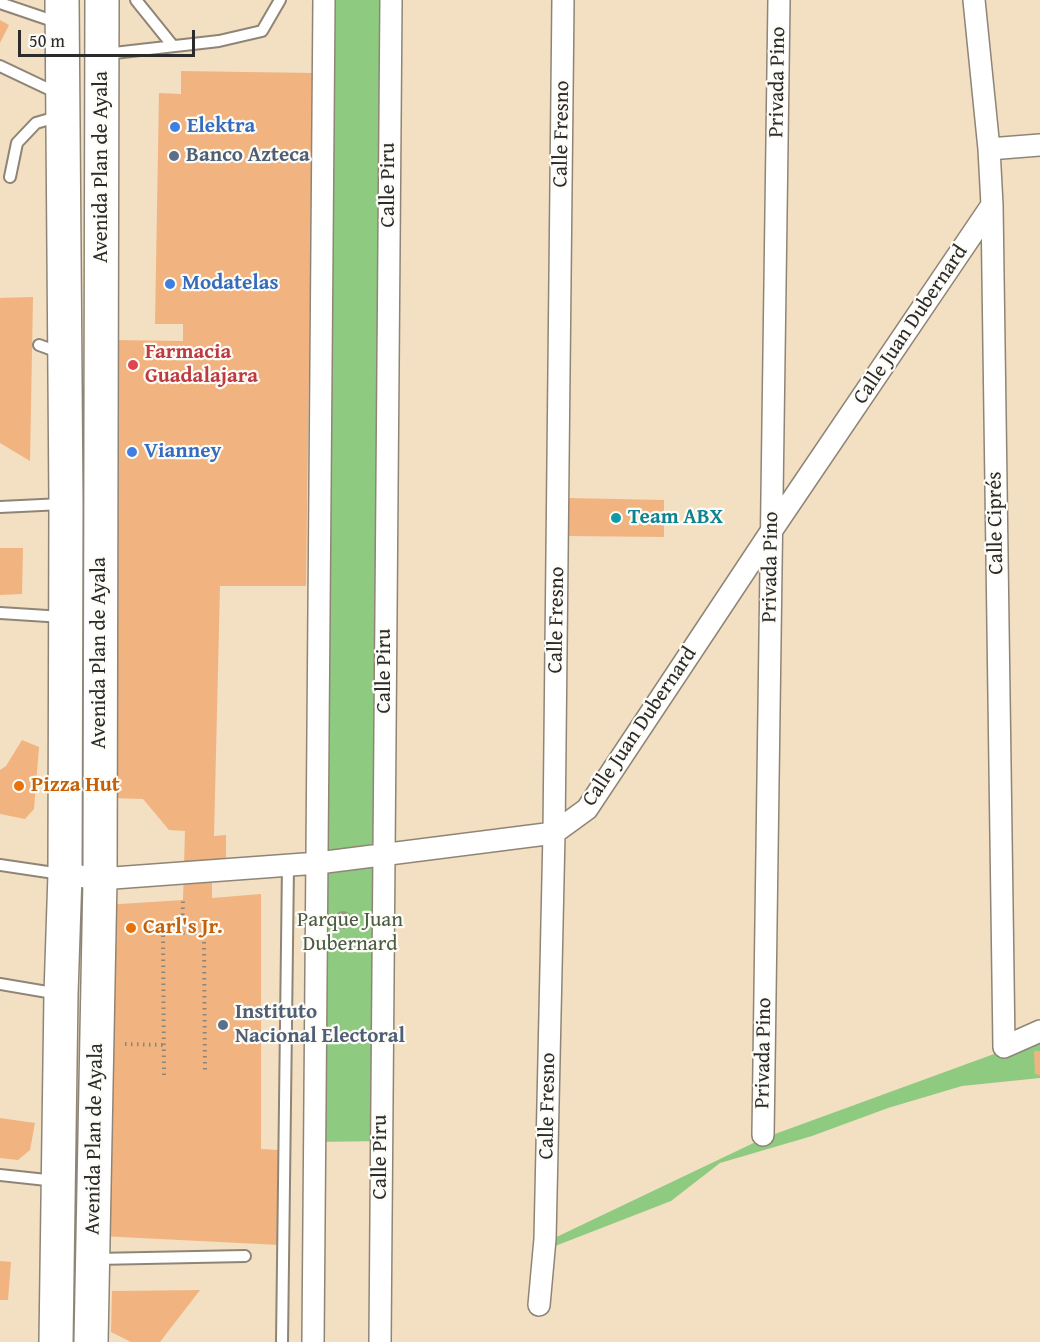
<!DOCTYPE html>
<meta charset="utf-8">
<style>
body{margin:0}
#map{position:relative;width:1040px;height:1342px;overflow:hidden;background:#f3dfc2;font-family:"Gentium Book Plus",serif}
canvas{display:block}
.scale{position:absolute;left:18px;top:30px;width:177px;height:27px;box-sizing:border-box;border:3px solid #2b2b2b;border-top:0;padding-left:8px;font-size:18px;line-height:21px;white-space:nowrap;color:#2b2b2b;-webkit-text-stroke:4px #fdfcf7;paint-order:stroke}
</style>
<div id="map">
<canvas width="1040" height="1342"></canvas>
<div class="scale">50 m</div>
</div>
<script>
const context = document.querySelector('canvas').getContext('2d');
context.lineJoin = 'round';
function fillPath(path, color) {
  context.fillStyle = color;
  context.fill(path, 'evenodd');
}
function poly(rows) {
  const path = new Path2D();
  for (const r of rows) {
    path.moveTo(r[0], r[1]);
    for (let i = 2; i < r.length; i += 2) path.lineTo(r[i], r[i + 1]);
  }
  return path;
}
function trace(path, color, width, dash) {
  context.strokeStyle = color;
  context.lineWidth = width;
  context.lineCap = dash ? 'butt' : 'round';
  context.setLineDash(dash || []);
  context.stroke(path);
}
function drawText(font, color, halo, rows, align = 'center') {
  context.font = font + ' "Gentium Book Plus",serif';
  context.lineWidth = 4.5;
  context.setLineDash([]);
  context.textBaseline = 'middle';
  context.strokeStyle = halo;
  context.fillStyle = color;
  for (const [text, x, y, turn = 0] of rows) {
    context.save();
    context.translate(x, y);
    context.rotate((+turn || 0) * Math.PI / 180);
    context.textAlign = isNaN(turn) ? turn : align;
    if (halo) context.strokeText(text, 0, 0);
    context.fillText(text, 0, 0);
    context.restore();
  }
}
const green = poly([
 [324,0,391,0,381,1141,316,1142],
 [1040,1035,1040,1078,962,1086,888,1108,812,1136,720,1163,671,1201,550,1248,546,1242,764,1138,1005,1050]
]);
const building = poly([
 [0,20,9,25,0,43],
 [181,71,313,73,306,586,220,586,214,836,226,835,226,860,212,860,212,898,261,894,261,1149,278,1150,279,1245,100,1236,104,905,183,900,185,831,169,830,143,799,110,798,116,340,183,341,183,324,155,324,159,93,181,94],
 [33,297,30,461,0,443,0,298],
 [569,498,664,500,664,537,568,536],
 [0,548,23,548,22,594,0,595],
 [22,740,39,747,34,809,25,819,0,814,0,770,6,766],
 [1034,1051,1040,1051,1040,1075,1035,1074],
 [0,1118,35,1123,30,1150,18,1160,0,1158],
 [0,1261,11,1262,8,1300,0,1300],
 [200,1290,160,1342,131,1342,111,1332,112,1291]
]);
const path = poly([
 [182,933,183,900],
 [125,1044,163,1045],
 [164,1075,163,933,204,933,205,1074]
]);
const lane = poly([
 [136,0,173,46],
 [0,3,59,23],
 [105,54,219,41,262,31,280,0],
 [0,66,59,94],
 [10,177,17,143,36,123,60,116],
 [39,345,61,353],
 [0,507,62,504],
 [0,613,63,617],
 [0,865,61,874],
 [0,984,59,994],
 [0,1175,56,1181],
 [96,1259,245,1256],
 [282,1342,288,865]
]);
const street = poly([
 [974,0,989,149,992,205,1004,1047,1040,1031],
 [989,149,1040,145],
 [65,874,100,879,318,863,554,833,587,809,772,530,992,205],
 [763,1135,779,0],
 [539,1305,545,1239,554,833,563,0],
 [313,1342,324,0],
 [380,1342,391,0]
]);
const primary = poly([
 [56,1342,61,994,65,874,66,504,62,0],
 [91,1342,100,879,102,0]
]);
const trees = [
 [343,920]
];
const markers = [
 [175,127,6,"#3f7fe0"],
 [174,156,6,"#5c6f8a"],
 [170,284,6,"#3f7fe0"],
 [133,365,6,"#e0444e"],
 [132,452,6,"#3f7fe0"],
 [616,518,6,"#0f9aa8"],
 [19,786,6,"#e8710a"],
 [131,928,6,"#e8710a"],
 [223,1025,6,"#5c6f8a"]
];
const streetNames = [
 ["Privada Pino",778,82,-89],
 ["Calle Fresno",562,134,-89],
 ["Avenida Plan de Ayala",102,167,-90],
 ["Calle Piru",389,185,-90],
 ["Calle Juan Dubernard",911,325,-56],
 ["Calle Ciprés",996,523,-91],
 ["Privada Pino",771,567,-89],
 ["Calle Fresno",557,620,-89],
 ["Avenida Plan de Ayala",100,653,-90],
 ["Calle Piru",385,671,-90],
 ["Calle Juan Dubernard",640,727,-56],
 ["Privada Pino",764,1053,-89],
 ["Calle Fresno",548,1106,-89],
 ["Avenida Plan de Ayala",95,1139,-89],
 ["Calle Piru",381,1157,-90]
];
const shopNames = [
 ["Elektra",187,127],
 ["Modatelas",182,284],
 ["Vianney",144,452]
];
const serviceNames = [
 ["Banco Azteca",186,156],
 ["Instituto",235,1013],
 ["Nacional Electoral",235,1037]
];
const healthNames = [
 ["Farmacia",145,353],
 ["Guadalajara",145,377]
];
const cultureNames = [
 ["Team ABX",628,518]
];
const foodNames = [
 ["Pizza Hut",31,786],
 ["Carl's Jr.",143,928]
];
const parkNames = [
 ["Parque Juan",350,921],
 ["Dubernard",350,945]
];
fillPath(green, '#8ecb81');
fillPath(building, '#f1b480');
trace(lane, '#8f8576', 14);
trace(street, '#8f8576', 24);
trace(primary, '#8f8576', 36);
trace(path, '#8f8576', 4, [1.5, 4.5]);
trace(lane, '#fff', 10);
trace(street, '#fff', 21);
trace(primary, '#fff', 33);
context.fillStyle = '#96967d';
for (const [x, y] of trees) {
  context.beginPath();
  context.arc(x, y, 9, 0, 2 * Math.PI);
  context.fill();
}
for (const [x, y, r, color] of markers) {
  const dot = new Path2D();
  dot.arc(x, y, r, 0, 2 * Math.PI);
  context.fillStyle = color;
  context.fill(dot);
  trace(dot, '#fdfcf7', 2);
}
drawText('21px', '#2b2b2b', '#fdfcf7', streetNames);
drawText('bold 21px', '#366cbe', '#fdfcf7', shopNames, 'left');
drawText('bold 21px', '#4e5e75', '#fdfcf7', serviceNames, 'left');
drawText('bold 21px', '#be3a42', '#fdfcf7', healthNames, 'left');
drawText('bold 21px', '#0d838f', '#fdfcf7', cultureNames, 'left');
drawText('bold 21px', '#c56008', '#fdfcf7', foodNames, 'left');
drawText('21px', '#495b45', '#fdfcf7', parkNames);
</script>
